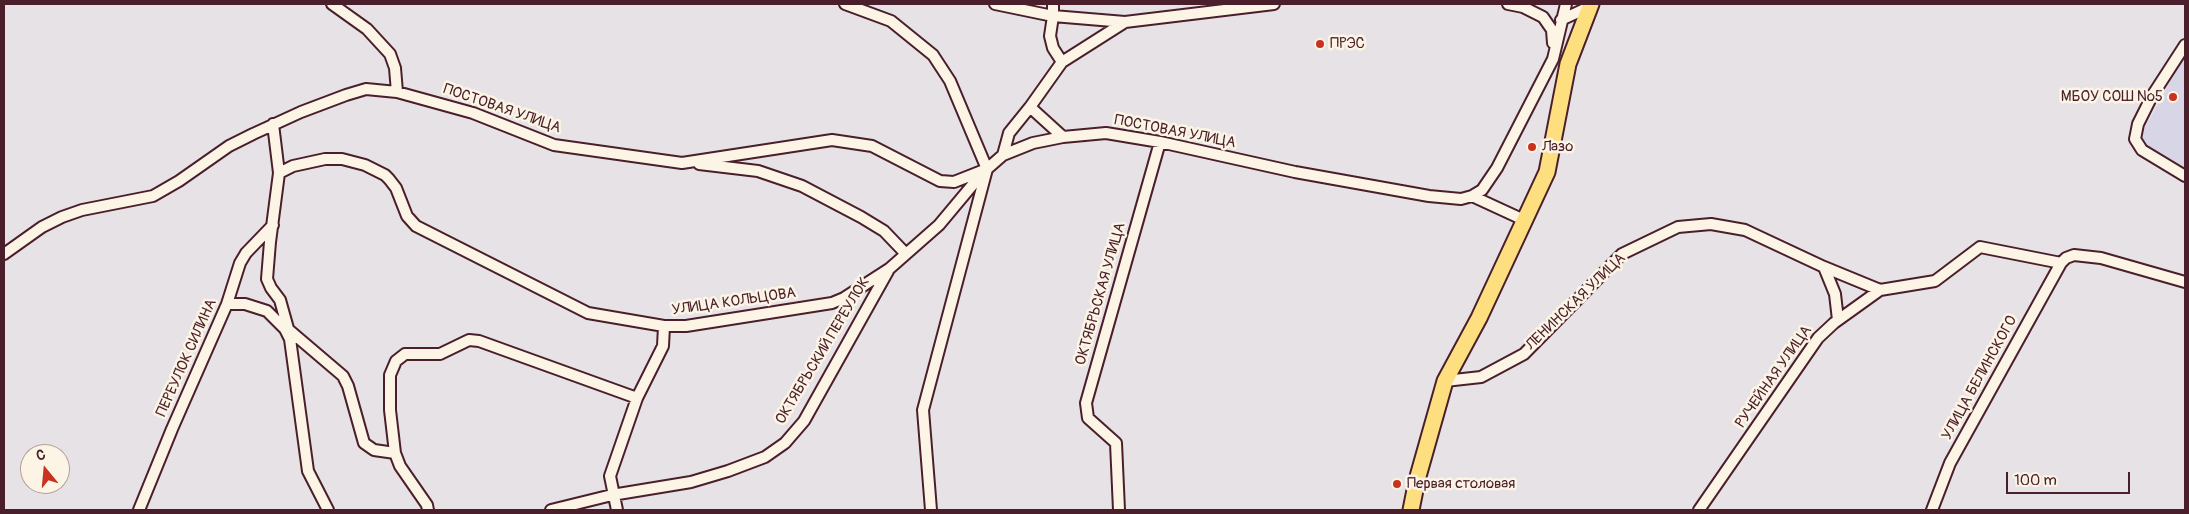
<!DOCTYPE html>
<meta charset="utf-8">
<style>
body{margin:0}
#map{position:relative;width:2189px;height:514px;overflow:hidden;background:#e6e2e6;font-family:Pangolin,sans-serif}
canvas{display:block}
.frame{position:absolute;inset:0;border:5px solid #4a1f2b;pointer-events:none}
.north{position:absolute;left:20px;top:444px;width:50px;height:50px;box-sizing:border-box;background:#fcf5e5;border:1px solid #b59f9b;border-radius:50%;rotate:343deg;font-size:14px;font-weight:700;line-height:20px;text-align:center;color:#4a1f2b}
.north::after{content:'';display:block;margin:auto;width:18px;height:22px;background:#c8321e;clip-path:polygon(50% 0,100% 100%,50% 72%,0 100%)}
.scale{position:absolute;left:2006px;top:472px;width:124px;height:22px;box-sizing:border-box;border:2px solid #4a1f2b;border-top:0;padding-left:6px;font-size:15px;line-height:18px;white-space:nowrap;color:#4a1f2b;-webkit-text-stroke:4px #fcf5e5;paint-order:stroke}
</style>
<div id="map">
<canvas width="2189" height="514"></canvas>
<div class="frame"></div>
<div class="north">С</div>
<div class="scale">100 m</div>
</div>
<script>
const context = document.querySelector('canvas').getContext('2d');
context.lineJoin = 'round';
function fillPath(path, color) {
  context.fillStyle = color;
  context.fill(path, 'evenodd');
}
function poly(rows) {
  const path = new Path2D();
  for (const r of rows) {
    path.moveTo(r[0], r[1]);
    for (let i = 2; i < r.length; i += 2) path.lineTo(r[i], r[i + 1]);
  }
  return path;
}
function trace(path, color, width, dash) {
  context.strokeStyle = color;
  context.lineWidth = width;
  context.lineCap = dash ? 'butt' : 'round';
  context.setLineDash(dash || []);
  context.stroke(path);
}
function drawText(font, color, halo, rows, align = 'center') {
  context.font = font + ' Pangolin,sans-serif';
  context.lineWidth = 5;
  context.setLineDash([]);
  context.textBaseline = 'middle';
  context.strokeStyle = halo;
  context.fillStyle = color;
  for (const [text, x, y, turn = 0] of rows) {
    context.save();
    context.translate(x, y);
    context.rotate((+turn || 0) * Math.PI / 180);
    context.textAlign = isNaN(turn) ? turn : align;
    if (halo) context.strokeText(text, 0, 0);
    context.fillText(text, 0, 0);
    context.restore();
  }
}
const built = poly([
 [2185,54,2185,168,2138,141]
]);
const minor = poly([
 [332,4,367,29,390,54,395,68,397,92],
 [845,4,891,21,933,55,950,81,987,169,923,410,931,510],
 [995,4,1053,16,1050,36,1053,48,1062,62,1030,107,1063,137],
 [1053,4,1053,16,1125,22,1062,62],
 [1508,4,1523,7,1543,17,1552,30,1553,43],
 [1561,20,1589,7],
 [1125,22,1274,4],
 [2185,45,2152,96,2138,124,2135,139,2142,150,2185,176],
 [273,124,279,173,270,242,267,279,271,288,280,300,289,332],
 [1003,155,1009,133,1030,107],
 [699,164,758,171,802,186,861,217,884,231,906,254],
 [279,173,293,166,325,159,342,159,365,165,385,175,389,179,396,188,407,216,416,226,588,313,664,326,686,326,813,306,832,303,844,298,889,269,939,225,985,170],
 [1472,196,1524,220],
 [4,254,42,227,62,217,82,210,153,196,179,181,229,146,253,134,301,112,346,95,366,89,397,92,473,113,554,145,682,163,832,140,872,146,940,181,954,182,987,169,1003,155,1033,143,1063,137,1106,133,1160,142,1295,172,1429,196,1461,199,1472,196,1482,190,1497,168,1553,59,1566,4],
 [1824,267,1880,290],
 [227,304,245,304,267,311,285,329,290,339,308,471,328,510],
 [289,330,343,376,348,386,364,443,374,450,395,453],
 [1445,381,1481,377,1524,354,1622,254,1678,227,1711,224,1745,230,1824,267,1835,294,1838,320],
 [139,510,172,429,227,304,240,263,246,253,273,225],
 [428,510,427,505,400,466,395,453,390,410,390,375,396,361,405,354,440,354,469,340,479,341,637,398],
 [551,510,612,495,691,482,728,471,765,457,785,443,804,421,888,271],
 [617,510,610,476,637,398,663,346,664,326],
 [1119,510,1116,443,1088,418,1086,403,1160,142],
 [1699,510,1818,338,1834,323,1880,290,1935,281,1980,247,2061,263],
 [1932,510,1950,463,2061,263,2066,258,2074,255,2101,258,2185,282]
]);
const primary = poly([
 [1411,510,1417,480,1445,381,1479,318,1547,172,1568,64,1591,4]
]);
const markers = [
 [1320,44,5,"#c8321e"],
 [2173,97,5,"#c8321e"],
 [1532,147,5,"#c8321e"],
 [1397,484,5,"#c8321e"]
];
const poiNames = [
 ["ПРЭС",1330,44],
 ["МБОУ СОШ №5",2163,97,"right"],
 ["Лазо",1542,147],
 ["Первая столовая",1407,484]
];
const streetNames = [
 ["ПОСТОВАЯ УЛИЦА",502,109,19],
 ["ПОСТОВАЯ УЛИЦА",1175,132,11],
 ["ОКТЯБРЬСКАЯ УЛИЦА",1101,294,-74],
 ["УЛИЦА КОЛЬЦОВА",734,302,-8],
 ["ЛЕНИНСКАЯ УЛИЦА",1576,302,-44],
 ["ОКТЯБРЬСКИЙ ПЕРЕУЛОК",823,351,-59],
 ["ПЕРЕУЛОК СИЛИНА",187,358,-66],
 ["РУЧЕЙНАЯ УЛИЦА",1774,377,-55],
 ["УЛИЦА БЕЛИНСКОГО",1980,378,-61]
];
fillPath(built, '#d7d5e6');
trace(minor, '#4a1f2b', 14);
trace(primary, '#4a1f2b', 19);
trace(minor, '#fcf5e5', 10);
trace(primary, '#fedf80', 15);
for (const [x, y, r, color] of markers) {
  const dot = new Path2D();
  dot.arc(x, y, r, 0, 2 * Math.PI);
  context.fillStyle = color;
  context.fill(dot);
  trace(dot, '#fcf5e5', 2);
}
drawText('15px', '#4a1f2b', '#fcf5e5', poiNames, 'left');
drawText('15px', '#4a1f2b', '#fcf5e5', streetNames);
</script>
